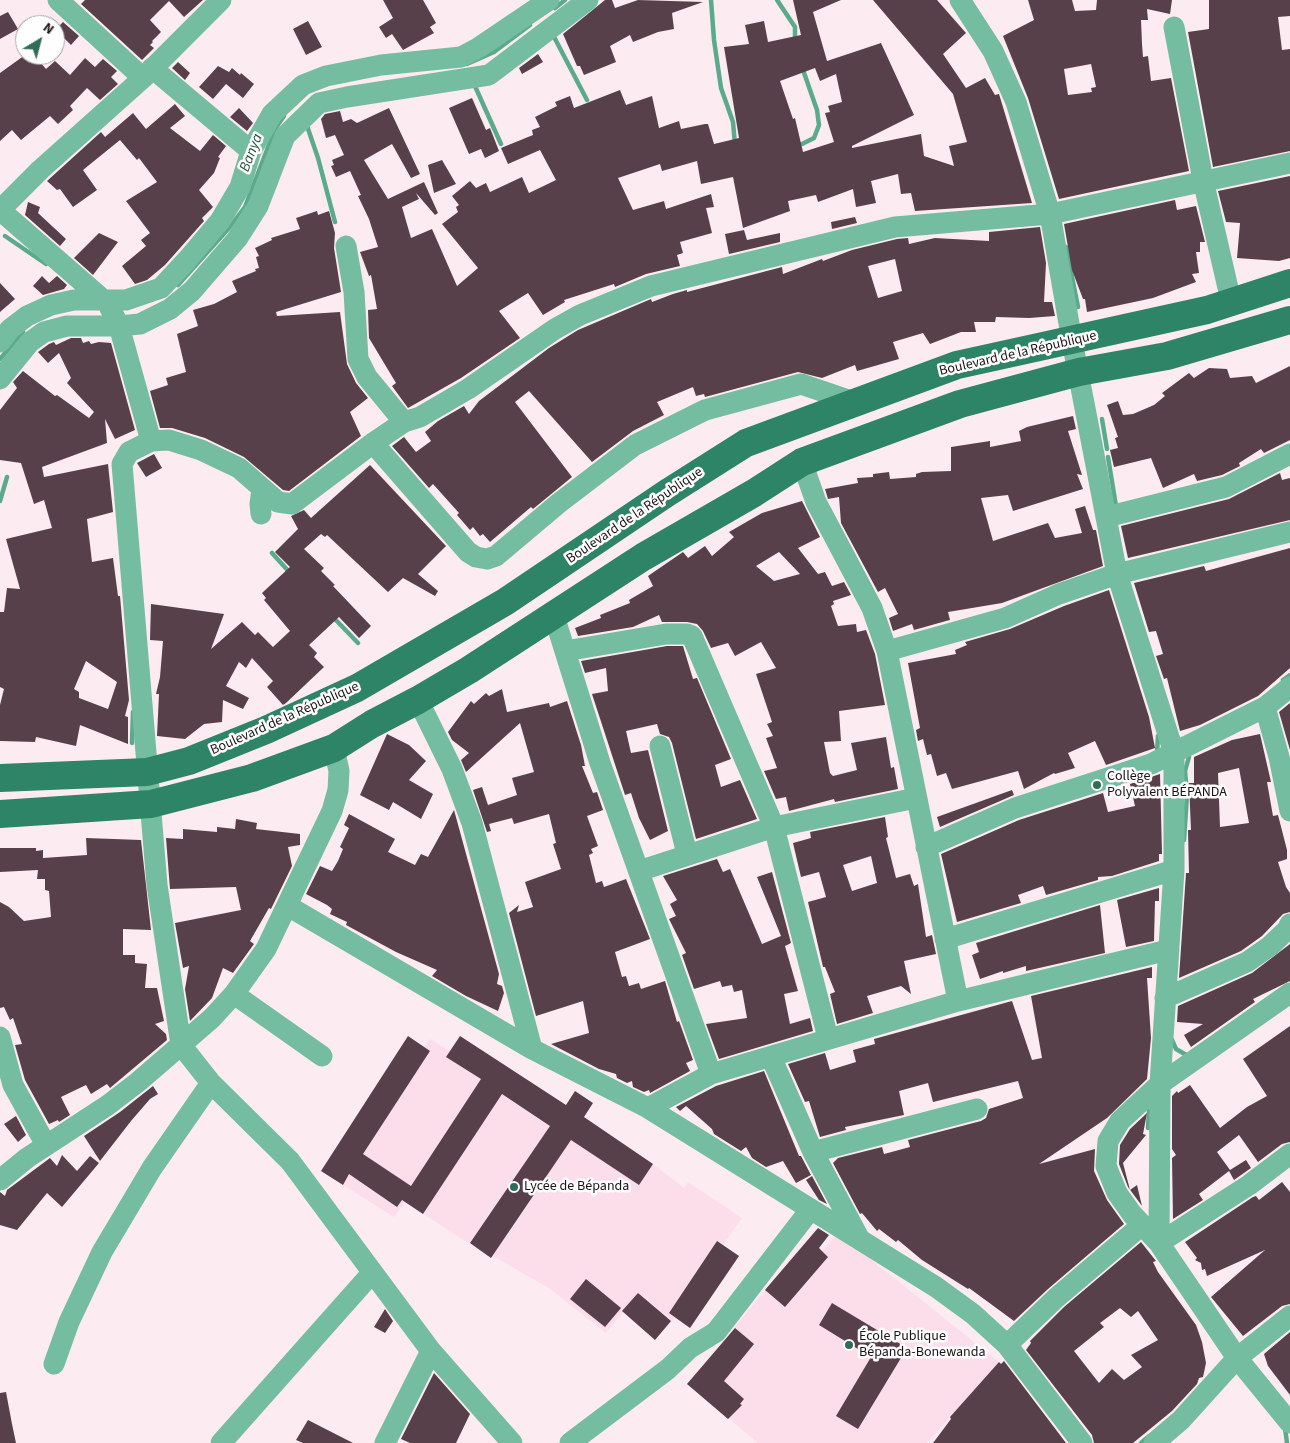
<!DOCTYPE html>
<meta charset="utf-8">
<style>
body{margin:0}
#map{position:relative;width:1290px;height:1443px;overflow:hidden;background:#fdebf2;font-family:"Source Sans 3",sans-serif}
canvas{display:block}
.north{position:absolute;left:15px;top:15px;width:50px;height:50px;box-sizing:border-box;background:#fefefe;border:1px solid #a4a0a2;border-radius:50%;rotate:37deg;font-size:14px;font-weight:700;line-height:20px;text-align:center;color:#1e1418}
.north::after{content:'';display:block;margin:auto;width:18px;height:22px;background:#316c56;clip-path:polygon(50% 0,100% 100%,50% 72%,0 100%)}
</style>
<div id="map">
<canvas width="1290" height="1443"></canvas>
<div class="north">N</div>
</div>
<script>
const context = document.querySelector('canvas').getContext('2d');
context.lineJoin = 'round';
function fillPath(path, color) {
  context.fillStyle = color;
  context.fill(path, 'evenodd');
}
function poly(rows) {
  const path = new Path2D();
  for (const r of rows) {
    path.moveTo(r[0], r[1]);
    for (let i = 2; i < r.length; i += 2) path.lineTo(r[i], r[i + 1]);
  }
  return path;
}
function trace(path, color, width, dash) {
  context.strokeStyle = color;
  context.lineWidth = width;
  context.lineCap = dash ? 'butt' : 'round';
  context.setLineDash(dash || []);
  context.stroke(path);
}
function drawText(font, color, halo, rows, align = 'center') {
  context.font = font + ' "Source Sans 3",sans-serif';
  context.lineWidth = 5;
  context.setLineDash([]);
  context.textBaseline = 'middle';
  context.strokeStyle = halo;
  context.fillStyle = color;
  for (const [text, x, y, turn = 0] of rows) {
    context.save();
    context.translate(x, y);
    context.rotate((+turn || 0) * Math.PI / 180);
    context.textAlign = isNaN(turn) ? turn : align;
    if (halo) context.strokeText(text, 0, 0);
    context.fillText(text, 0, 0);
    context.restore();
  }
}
const built = poly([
 [408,1036,424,1047,430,1039,450,1051,460,1036,653,1164,684,1188,688,1182,742,1218,723,1245,739,1256,690,1328,675,1318,655,1340,623,1312,606,1333,550,1289,493,1256,491,1258,405,1202,394,1217,321,1171],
 [838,1233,999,1362,927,1443,758,1443,687,1384,808,1239,822,1251]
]);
const stream = poly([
 [711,0,714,40,721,88,733,122,735,145],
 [777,0,795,27,795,41],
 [555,8,565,0],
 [553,35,587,100],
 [467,64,494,52,530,25],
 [474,84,501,144],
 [306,123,318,158,335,222],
 [802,144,814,138,819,125,817,110,802,67],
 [5,236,46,264],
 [1066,247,1078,307],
 [178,285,229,228,245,207,275,129,284,116],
 [0,359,23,332],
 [1102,419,1107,449],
 [1108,457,1116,506],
 [0,501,7,477],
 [272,553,291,574],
 [333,617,358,643],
 [1283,680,1290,675],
 [132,743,133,712],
 [1157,753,1158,736],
 [1184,840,1187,795,1185,771,1189,757],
 [1172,1040,1176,1049,1188,1056],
 [1148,1128,1149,1111],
 [1285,1428,1287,1443],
 [1141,1443,1148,1437]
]);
const building = poly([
 [85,0,203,0,184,17,169,1,150,20,161,32,152,41,153,42,150,45,154,48,142,60,81,4],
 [383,0,423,0,436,23,430,27,434,33,403,50,392,34,386,38,379,27,393,18],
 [605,0,612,0,615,8,638,0,703,2,672,13,674,29,658,32,633,42,630,35,610,46,616,62,584,75,580,66,577,66,563,34],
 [793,0,841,0,813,12,827,61,881,43,914,115,852,146,852,148,921,134,924,156,954,166,949,146,967,142,953,94,873,0,937,0,966,33,943,54,966,88,985,78,995,95,999,94,1032,203,915,211,911,193,901,194,898,174,871,181,876,203,856,207,853,189,818,202,816,195,788,201,790,211,743,228,733,177,701,184,697,161,662,171,660,164,618,178,633,210,664,201,666,209,711,194,714,207,706,208,712,233,680,242,683,253,677,255,680,266,646,274,615,287,614,284,564,300,565,302,543,315,528,293,499,311,520,338,461,378,408,408,392,386,396,383,369,338,368,310,377,309,371,275,369,276,360,252,378,247,369,219,358,196,361,195,350,171,336,177,331,166,334,165,332,160,344,155,335,135,326,138,321,119,325,114,340,111,343,122,351,119,357,123,389,108,420,174,411,178,392,144,364,160,388,199,424,182,438,213,435,215,416,193,419,199,402,207,411,238,432,229,457,286,478,268,442,224,458,212,456,207,459,205,452,196,470,181,476,188,486,183,490,192,522,177,529,193,556,180,540,150,508,164,501,148,533,135,532,130,540,127,535,117,557,106,555,102,570,96,574,108,620,90,626,105,652,96,659,128,679,121,681,129,705,124,708,124,714,144,739,138,724,47,749,44,745,25,764,21,768,42,801,35],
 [815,68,820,81,836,74,842,102,828,106,830,112,825,113,834,142,803,152,795,118,793,119,780,81],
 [1028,0,1072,0,1075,11,1096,10,1097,0,1172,0,1170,14,1147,9,1148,20,1141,20,1142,44,1143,57,1148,56,1151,81,1171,78,1189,171,1059,199,1028,98,1003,36,1034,20],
 [1091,64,1096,87,1091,88,1092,92,1068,95,1064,69],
 [1209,0,1290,0,1290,16,1278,17,1282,50,1290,49,1290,151,1213,167,1188,32,1209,29],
 [8,12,18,29,0,39,0,16],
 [308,21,322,47,306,55,293,29],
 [63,22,79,36,71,45,58,32,58,27],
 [538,54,543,62,522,74,519,68],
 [25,55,34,55,46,69,55,61,70,75,85,58,95,67,103,59,117,71,111,77,118,84,100,100,87,88,70,106,73,110,58,124,50,116,21,140,12,130,0,141,0,73],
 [178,62,190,73,185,80,172,68],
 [218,66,229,72,232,68,240,75,241,73,254,84,243,98,226,84,213,99,199,87],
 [472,98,486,130,490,128,499,151,485,158,481,149,469,154,449,108],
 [175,104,185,116,170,128,200,151,213,135,226,146,218,157,220,158,214,173,199,190,213,207,202,218,204,221,165,265,147,280,135,284,122,266,146,246,141,240,150,233,126,201,157,182,139,158,137,160,120,140,83,170,97,190,73,207,60,189,57,190,47,181,101,132,105,137,133,113,146,129],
 [239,108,253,123,247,131,230,117],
 [442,160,456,184,434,193,428,165],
 [1290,176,1290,258,1279,261,1237,258,1240,223,1226,222,1218,191],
 [1175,200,1177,210,1196,206,1205,242,1200,242,1200,252,1196,252,1199,273,1192,274,1196,282,1153,298,1087,312,1085,299,1083,299,1072,270,1064,224],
 [28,202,40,207,38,213,66,239,60,246,25,215],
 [317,211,318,215,329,211,335,233,334,248,341,292,276,312,277,316,340,312,347,364,356,383,368,398,350,412,361,436,289,491,283,490,244,457,205,438,172,428,160,428,150,391,168,385,166,378,186,372,177,334,198,326,193,310,214,304,237,292,232,281,256,271,255,269,259,268,256,257,259,256,255,248,272,240,271,238,300,229,296,218],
 [855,217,857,223,832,229,831,222],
 [1040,227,1046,263,1044,302,1052,302,1055,316,1029,318,996,317,995,322,974,322,976,332,961,332,930,344,923,333,893,342,899,359,857,371,855,365,822,378,798,372,705,397,704,394,696,396,693,387,657,402,664,415,633,431,592,462,529,391,515,402,572,477,533,509,531,507,490,542,483,534,480,536,473,527,470,530,457,515,459,513,433,484,429,488,392,446,404,437,416,452,431,441,425,432,438,421,464,406,469,414,479,401,549,348,578,330,651,299,652,302,673,294,687,290,687,292,782,267,783,274,822,259,823,261,852,250,897,239,908,238,909,244,935,238,989,241,989,232],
 [895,259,902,291,878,298,868,266],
 [744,230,747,240,780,233,780,242,729,254,725,234],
 [99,233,118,242,93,275,74,258],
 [42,276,49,283,57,276,67,285,64,289,43,295,33,286],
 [0,283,15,299,0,312],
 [71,338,81,338,83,343,89,341,91,344,99,342,111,343,135,430,115,439,105,419,107,443,42,467,44,477,108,464,113,512,87,519,92,562,113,558,118,596,120,596,129,700,125,716,128,717,128,744,80,725,76,746,36,737,35,742,0,741,0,705,4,689,0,687,0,612,4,612,7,588,20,589,6,539,52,528,44,500,34,504,21,463,0,460,0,410,17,388,13,382,23,371,55,396,57,395,89,418,94,412,67,383,71,378,59,353,48,363,38,352,49,344,54,342,56,345],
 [86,661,117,682,108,709,79,698,79,692,74,689],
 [1290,366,1290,440,1264,453,1261,449,1239,463,1240,466,1222,475,1197,481,1194,474,1163,488,1151,458,1114,467,1110,450,1118,448,1115,438,1118,437,1107,405,1118,401,1123,415,1133,414,1154,405,1165,396,1162,393,1189,373,1194,378,1209,368,1227,369,1230,378,1252,376,1256,383],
 [1073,416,1076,429,1068,431,1082,475,1077,474,1083,489,1013,511,1008,495,981,498,993,541,1048,523,1055,538,1082,533,1075,509,1085,506,1093,530,1096,530,1103,566,1002,603,948,612,950,620,946,621,914,630,912,624,893,631,889,618,898,614,885,588,878,592,841,523,839,497,828,499,825,489,858,483,857,478,873,477,873,474,889,472,890,479,916,477,916,474,922,472,951,471,951,447,990,441,990,447,1021,441,1019,431,1027,427],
 [154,454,162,468,146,477,137,463],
 [370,465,446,546,418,574,438,591,435,596,403,578,388,592,327,535,325,537,321,534,304,549,324,568,321,571,335,585,333,586,371,626,359,638,339,617,309,645,317,653,314,657,324,667,286,703,283,705,267,687,273,681,252,658,246,668,239,662,226,686,249,698,243,709,223,700,222,722,204,724,185,739,157,736,159,694,156,694,160,677,163,641,150,640,151,604,224,614,211,649,242,622,255,635,258,632,273,647,290,631,264,600,266,598,262,593,290,567,275,552,298,529,291,516,304,510,311,518],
 [1280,473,1282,480,1290,478,1290,520,1128,558,1121,526,1229,499],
 [802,501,820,537,798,548,818,574,825,572,832,586,844,582,851,595,833,601,834,604,831,606,838,626,856,624,857,632,866,630,875,654,885,705,839,711,841,741,824,742,830,773,833,776,857,770,851,743,886,737,891,768,894,767,898,789,835,802,834,799,789,811,786,797,776,799,764,771,777,768,766,738,773,736,767,724,772,722,756,674,776,668,761,642,735,656,728,643,711,648,703,631,697,624,687,622,662,622,659,615,633,627,578,636,575,628,601,618,600,615,630,603,629,600,653,586,648,576,683,552,688,558,705,546,712,556,734,537,729,532,762,513],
 [779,552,800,574,774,581,756,566],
 [1290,548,1290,668,1258,696,1200,725,1180,731,1167,678,1164,679,1156,656,1163,654,1156,631,1149,632,1134,583,1204,566,1206,571],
 [1109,590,1149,717,1155,748,1106,765,1095,741,1068,753,1075,768,1055,774,1054,773,1024,789,1018,771,952,789,946,773,937,776,931,754,927,755,923,739,918,741,916,730,920,728,908,663,956,654,955,650,967,645,965,642,1010,629,1064,606],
 [667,646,683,646,693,679,697,678,731,759,715,765,721,787,740,780,757,819,696,839,672,743,669,737,660,734,657,724,626,731,631,753,648,750,668,831,650,840,639,818,631,793,625,795,592,694,608,691,606,668,585,673,581,661],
 [502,689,507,712,549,703,550,707,567,701,581,745,585,766,582,766,593,793,597,792,603,810,587,816,598,846,591,849,593,853,589,855,596,883,602,881,604,887,626,879,650,939,615,952,622,977,626,976,629,986,639,983,641,989,665,981,677,1022,679,1021,693,1060,686,1063,690,1071,650,1093,649,1090,644,1092,633,1087,632,1081,627,1083,617,1078,616,1074,599,1069,551,1044,589,1033,583,1001,536,1016,509,913,519,905,517,912,533,907,525,882,561,869,553,844,556,843,549,814,514,824,512,818,489,824,491,831,487,832,473,790,482,787,488,805,517,795,512,778,534,772,520,723,466,772,461,760,469,753,452,740,448,732,471,701,474,704,486,693,489,696],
 [1290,703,1290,750,1279,712],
 [387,734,409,745,426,761,409,780,433,794,421,819,393,802,389,810,360,795],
 [1260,734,1271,782,1267,782,1273,816,1278,815,1287,850,1287,859,1278,862,1286,887,1290,893,1290,912,1283,914,1262,936,1241,951,1179,978,1186,873,1189,873,1188,830,1191,830,1189,783,1194,783,1194,757,1232,740],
 [1239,768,1249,823,1220,827,1218,773],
 [1160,774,1162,854,1159,854,1159,861,1112,876,1098,877,1098,880,1046,895,1043,886,1018,895,1021,903,957,922,941,854,1019,820,1103,793,1108,812,1135,806,1130,784],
 [1012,790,1014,795,940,827,937,817],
 [454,810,499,974,497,984,502,986,504,993,498,1011,466,996,432,976,437,970,396,952,346,925,347,922,330,914,332,909,327,905,306,894,320,866,332,871,338,861,343,849,340,847,349,828,344,825,349,814,395,839,388,852,415,865,421,854,428,857],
 [885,817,888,837,886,838,896,878,910,874,914,886,918,884,926,937,932,935,936,954,904,961,911,994,901,986,867,996,873,1013,837,1024,830,994,835,992,825,967,823,967,808,902,826,897,819,872,801,877,793,843,811,838,810,832],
 [871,856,877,883,852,891,843,865],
 [236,819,257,823,256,829,300,834,300,845,288,847,292,866,271,909,269,908,250,941,254,944,233,973,223,968,212,998,190,1021,185,989,189,966,183,968,175,923,241,910,236,887,170,889,166,838,183,839,183,829,217,832,217,827,235,829],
 [86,838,141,840,151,930,123,929,123,955,135,955,135,963,147,964,145,988,157,988,164,1021,155,1024,166,1034,167,1040,110,1088,107,1084,91,1094,86,1085,61,1097,70,1115,59,1122,58,1120,49,1124,25,1080,15,1045,22,1044,13,1018,10,1020,4,1007,0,1008,0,902,9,907,24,921,51,917,49,891,45,890,45,879,37,879,38,870,0,872,0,848,36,848,36,851,43,850,43,858,87,855],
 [717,859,723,872,730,869,762,944,781,936,757,877,772,872,791,943,785,946,798,991,784,994,790,1024,810,1018,813,1031,719,1059,706,1024,747,1018,742,990,734,992,732,985,722,987,720,981,694,989,682,955,686,953,669,919,676,916,670,904,677,900,663,876],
 [1159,888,1159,901,1155,901,1154,941,1126,947,1117,900],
 [1100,905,1105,953,1026,971,1026,966,1003,973,1003,971,980,979,972,955,979,952,976,943],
 [1290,944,1290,981,1253,999,1255,1002,1191,1047,1184,1035,1203,1024,1177,1022,1178,1006,1252,973],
 [1152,967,1152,978,1147,978,1151,1038,1147,1079,1107,1118,1039,1164,1095,1149,1094,1171,1107,1200,1124,1224,1048,1289,1014,1321,969,1288,968,1289,922,1260,898,1240,896,1242,879,1229,877,1231,862,1213,860,1214,833,1163,838,1158,882,1147,884,1154,910,1147,908,1140,981,1121,986,1118,989,1109,1023,1098,1018,1081,933,1102,928,1083,899,1091,904,1115,845,1127,846,1130,820,1137,809,1101,805,1102,788,1064,825,1053,830,1070,856,1062,853,1050,875,1044,874,1039,1012,1001,1032,1060,1042,1058,1031,996],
 [1290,1026,1290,1142,1282,1144,1258,1162,1239,1135,1217,1152,1230,1170,1246,1160,1251,1168,1234,1180,1229,1171,1199,1194,1203,1200,1173,1219,1172,1158,1176,1155,1172,1149,1172,1096,1177,1091,1178,1093,1190,1085,1220,1128,1247,1107,1267,1096,1243,1059],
 [408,1036,430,1051,363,1154,411,1186,481,1079,446,1057,460,1036,566,1105,575,1091,593,1103,584,1117,653,1164,639,1185,571,1140,491,1258,470,1243,550,1126,502,1094,423,1214,402,1200,397,1207,349,1174,343,1185,321,1171],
 [764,1071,799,1156,801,1156,811,1175,796,1183,783,1161,766,1167,752,1158,746,1147,741,1151,714,1134,712,1129,686,1106,680,1111,676,1107,716,1086],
 [153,1086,158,1094,150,1099,131,1121,100,1161,84,1136,120,1112],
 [1147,1113,1143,1134,1146,1135,1123,1163,1130,1190,1137,1185,1142,1206,1128,1187,1119,1164,1120,1145,1130,1129],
 [16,1116,26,1135,18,1142,4,1124],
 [62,1155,77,1171,90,1156,99,1163,62,1207,47,1193,17,1230,0,1225,0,1192,5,1196,7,1190,50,1158,57,1166],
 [812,1176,827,1204,819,1200,806,1180],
 [1282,1182,1290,1192,1290,1304,1282,1306,1243,1336,1211,1297,1265,1250,1207,1276,1205,1269,1202,1270,1201,1263,1195,1260,1197,1258,1185,1242,1253,1197,1256,1196,1259,1200],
 [818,1228,829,1235,819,1248,828,1257,785,1307,765,1290],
 [717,1241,739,1256,690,1328,669,1313],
 [1141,1242,1156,1261,1153,1262,1158,1272,1196,1325,1202,1342,1206,1363,1203,1377,1199,1378,1197,1384,1172,1411,1133,1443,1094,1443,1092,1435,1026,1350,1031,1343,1030,1341,1064,1307],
 [1120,1308,1131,1317,1138,1311,1158,1340,1131,1355,1142,1367,1124,1380,1112,1369,1099,1383,1074,1351,1104,1327,1100,1323],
 [586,1279,621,1308,605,1327,570,1299],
 [638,1293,671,1321,655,1340,622,1311],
 [832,1303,907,1348,858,1429,836,1416,871,1357,819,1325],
 [385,1309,393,1321,385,1333,374,1327],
 [735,1328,754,1344,724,1381,744,1399,740,1404,742,1405,728,1419,687,1384],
 [1290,1332,1290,1395,1268,1366,1264,1354],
 [1004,1361,1066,1443,933,1443,951,1419,950,1417,999,1362,1001,1364],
 [434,1373,470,1414,456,1443,410,1443,401,1439],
 [6,1392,12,1424,16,1443,0,1443,0,1393],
 [308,1420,353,1443,303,1443,296,1440]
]);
const minor = poly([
 [58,0,143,78],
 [960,0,993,51,1016,102,1050,214,1072,341,1117,574,1174,753,1174,870,1160,1084,1159,1243,1237,1358,1290,1423],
 [1174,27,1203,180,1231,301],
 [152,68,251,151],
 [346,246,354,292,358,359,367,377,404,422],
 [0,342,10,329,27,316,51,305,74,300,126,300,161,288,187,260,220,221,240,187,251,151,272,114,303,85,326,76,381,65,461,57,478,48,549,0],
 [0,379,30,342,44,332,67,326,119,326,140,324,170,309,192,291,237,239,258,206,285,136,319,103,347,97,489,75,588,0],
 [854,402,801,384,705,410,635,445,559,503,496,556,487,559,476,557,468,552,373,443,404,422,420,417,468,389,555,329,580,315,651,286,895,227,1050,214,1290,163],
 [151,441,119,326,108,304,0,210,40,170,143,78,221,0],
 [802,462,816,502,872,608,887,651,958,1001],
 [261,514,260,504,262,489],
 [1106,517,1226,487,1290,454],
 [554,616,600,763,711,1074,958,1001,1168,950],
 [565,651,666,634,687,634,692,636,774,827,828,1038],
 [887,651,1005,618,1059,594,1117,574,1290,532],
 [418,700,452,769,472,823,532,1049],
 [1265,707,1279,757,1290,811],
 [660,746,687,854],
 [926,847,1015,808,1151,764,1265,707,1290,687],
 [639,871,774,827,916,798],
 [288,906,532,1049,648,1108,936,1287,973,1314,1007,1345,1082,1443],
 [945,939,1174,870],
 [1290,993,1160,1084,1120,1121,1108,1141,1106,1166,1117,1193,1132,1214,1159,1243,1249,1185,1290,1154],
 [234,994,322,1056],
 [1165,998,1247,962,1270,946,1287,930,1290,924],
 [0,1037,13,1085,46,1145],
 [771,1057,813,1152,859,1238],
 [211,1083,290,1161,431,1351,512,1443],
 [648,1108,711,1074],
 [813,1152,977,1109],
 [0,1180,27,1158,108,1105,138,1082,212,1018,234,994,266,949,332,811,338,790,339,771,334,748],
 [1007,1345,1056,1298,1142,1225],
 [54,1364,69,1322,102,1252,152,1168,211,1083,181,1045,157,885,122,464,129,452,151,441,169,440,201,450,239,468,278,502,292,504,373,443],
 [221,1443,372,1273],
 [385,1443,431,1351],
 [570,1443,668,1369,690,1348,716,1332,810,1210],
 [1154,1443,1181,1420,1237,1358,1290,1316]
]);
const major = poly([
 [0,778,147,772,189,761,266,730,357,688,505,602,667,493,746,443,957,365,1207,310,1290,283],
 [0,814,151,804,252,778,334,748,372,724,418,700,469,670,643,557,754,493,802,462,960,404,1079,372,1167,356,1290,320]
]);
const markers = [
 [1097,785,5,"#316c56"],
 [514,1187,5,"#316c56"],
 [849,1345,5,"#316c56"]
];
const streetNames = [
 ["Boulevard de la République",1018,354,-13],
 ["Boulevard de la République",635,516,-34],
 ["Boulevard de la République",285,719,-24]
];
const poiNames = [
 ["Collège",1107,777],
 ["Polyvalent BÉPANDA",1107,793],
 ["Lycée de Bépanda",524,1187],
 ["École Publique",859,1337],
 ["Bépanda-Bonewanda",859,1353]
];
const waterNames = [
 ["Banya",252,153,-69]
];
fillPath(built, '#fcdeea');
trace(stream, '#5aaa8c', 4.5);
fillPath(building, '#58404b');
trace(minor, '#75bda0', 21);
trace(major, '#2d8466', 28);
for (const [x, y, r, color] of markers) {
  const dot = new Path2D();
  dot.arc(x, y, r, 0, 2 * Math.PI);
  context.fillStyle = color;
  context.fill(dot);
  trace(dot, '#fefefe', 2);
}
drawText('14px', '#1e1418', '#fefefe', streetNames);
drawText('14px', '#1e1418', '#fefefe', poiNames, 'left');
drawText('italic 15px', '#1f513f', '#fefefe', waterNames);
</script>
